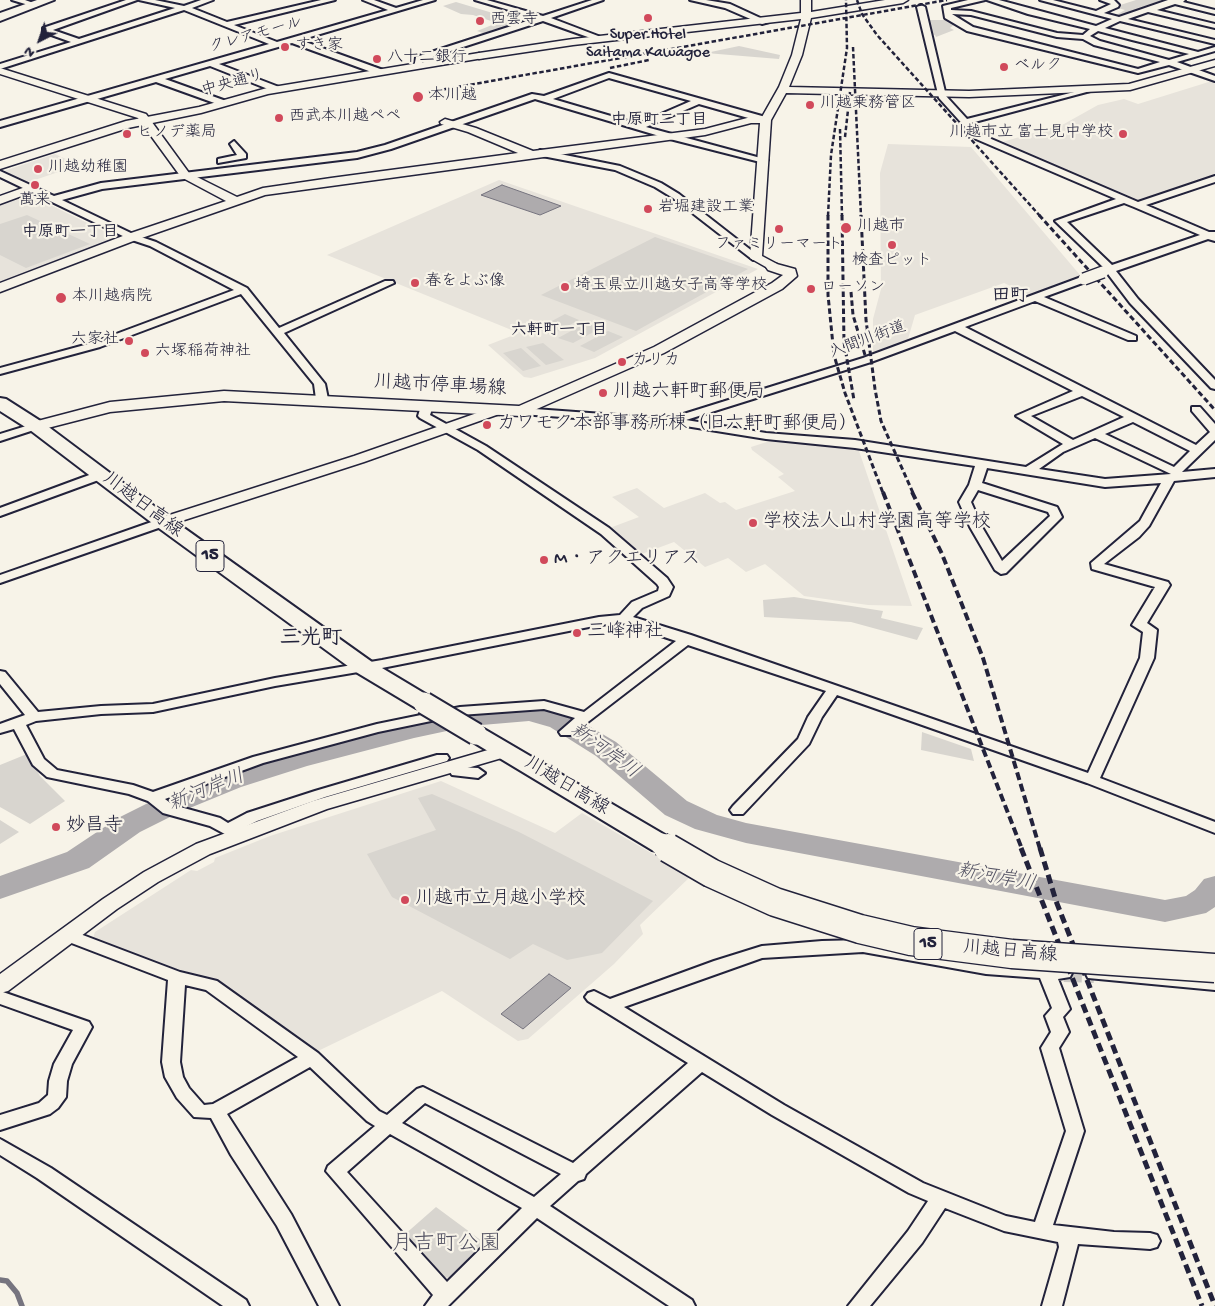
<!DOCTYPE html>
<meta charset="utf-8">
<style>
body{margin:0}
#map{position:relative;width:1215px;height:1306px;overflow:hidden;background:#f7f3e8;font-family:"Gochi Hand",sans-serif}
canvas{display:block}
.north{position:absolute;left:15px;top:15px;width:50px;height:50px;-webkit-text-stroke:4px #f7f3e8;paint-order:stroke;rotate:221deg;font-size:14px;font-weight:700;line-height:20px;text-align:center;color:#22223b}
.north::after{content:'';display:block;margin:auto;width:18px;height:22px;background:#22223b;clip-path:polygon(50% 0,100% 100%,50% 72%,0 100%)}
</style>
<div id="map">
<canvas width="1215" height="1306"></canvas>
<div class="north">N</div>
</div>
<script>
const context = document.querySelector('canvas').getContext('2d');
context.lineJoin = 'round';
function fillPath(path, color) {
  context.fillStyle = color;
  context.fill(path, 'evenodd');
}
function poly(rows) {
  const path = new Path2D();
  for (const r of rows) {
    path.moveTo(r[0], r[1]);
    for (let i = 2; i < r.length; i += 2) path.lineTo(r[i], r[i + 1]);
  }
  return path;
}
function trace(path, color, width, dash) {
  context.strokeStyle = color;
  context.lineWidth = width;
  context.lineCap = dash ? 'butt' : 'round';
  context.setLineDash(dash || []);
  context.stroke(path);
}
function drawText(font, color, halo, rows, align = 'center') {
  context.font = font + ' "Gochi Hand","Klee One",sans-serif';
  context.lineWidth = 4.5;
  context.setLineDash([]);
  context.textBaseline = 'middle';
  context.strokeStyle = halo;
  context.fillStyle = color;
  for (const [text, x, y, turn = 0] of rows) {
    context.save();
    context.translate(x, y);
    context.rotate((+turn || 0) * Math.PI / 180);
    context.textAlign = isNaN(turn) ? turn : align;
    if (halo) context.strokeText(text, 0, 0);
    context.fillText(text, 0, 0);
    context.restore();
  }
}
const built = poly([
 [1215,80,1215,177,1141,202,1134,201,999,143,1064,124,1098,105,1124,99,1138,104],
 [888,144,971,147,1080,275,1029,295,1004,283,915,315,908,339,873,352,873,319,881,289,880,173],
 [55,154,70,161,76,166,26,183,1,172],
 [499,180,758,269,595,358,531,378,524,377,488,345,519,333,327,255],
 [28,194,116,237,116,240,0,284,0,204],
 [773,440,858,448,912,606,868,605,804,596,765,564,746,572,728,558,705,567,674,542,639,555,607,529,639,517,612,497,637,488,664,508,705,493,720,503,725,502,736,510,795,491,778,477,784,474,752,450,751,447],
 [441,781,555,833,582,813,691,876,640,925,643,934,614,964,528,1039,518,1041,442,991,318,1051,220,982,164,965,93,938,95,932,191,870,197,871,214,862,215,858,270,836]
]);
const green = poly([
 [1136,0,1160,0,1166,3,1121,17,1114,16,1125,10,1114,7],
 [456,2,526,23,489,35,477,31,497,23,473,15,461,14,443,6],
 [928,20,949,20,955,24,950,28,954,30,936,37,935,35,931,34],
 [739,46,780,55,779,59,706,53],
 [27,215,90,244,26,268,0,255,0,224],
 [655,237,748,269,636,331,541,295],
 [565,314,579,320,551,335,537,329],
 [586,323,601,328,573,343,558,338],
 [608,331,623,337,594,352,580,346],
 [543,343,564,360,546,365,526,347],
 [521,348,541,366,523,371,503,353],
 [794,597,883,611,881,618,923,628,917,640,851,622,764,617,763,600],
 [922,732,971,749,974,761,921,750],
 [27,754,40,776,65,801,30,824,0,807,0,765],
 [432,794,519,832,653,901,602,953,567,960,533,944,510,959,392,897,367,854,436,830,418,798],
 [0,820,19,832,0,844],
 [436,1207,486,1244,450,1278,441,1277,403,1236]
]);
const water = poly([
 [502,185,561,206,540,215,481,195,502,185],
 [549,974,571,988,523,1029,501,1014,549,974]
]);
const stream = poly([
 [0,1280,7,1281,17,1293,22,1306]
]);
const river = poly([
 [530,703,570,715,616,742,687,801,717,815,746,823,1165,900,1186,896,1195,890,1204,879,1215,876,1215,907,1206,913,1165,922,746,843,695,829,665,815,596,756,550,727,529,721,470,726,414,738,307,766,241,787,180,812,140,832,89,868,0,899,0,876,67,852,118,818,158,798,219,773,287,752,413,720,470,708,530,703]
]);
const minorTunnel = poly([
 [1064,973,1094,974]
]);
const minor = poly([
 [12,0,25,0,39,5,35,7,12,0],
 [126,0,137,0,53,30,79,39,175,8,139,0,155,0,184,6,201,0,213,0,192,8,227,22,321,0,335,0,234,25,277,42,388,10,363,0,374,0,396,8,423,0,435,0,300,40,383,70,383,74,377,74,292,43,219,64,279,87,279,91,273,91,210,66,165,79,226,101,226,105,220,105,156,82,0,127,0,121,269,44,184,10,0,69,0,64,71,42,43,32,43,28,126,0],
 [475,0,487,0,543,16,592,0,603,0,551,18,606,39,599,41,543,21,423,60,420,68,414,68,416,57,536,18,475,0],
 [690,0,706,0,730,4,769,22,762,24,725,8,690,0],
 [968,0,985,0,951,8,951,10,971,11,1057,33,1083,35,1090,29,1028,14,987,0,999,0,1096,26,1112,19,1040,0,1053,0,1096,11,1111,4,1100,0,1114,0,1119,5,1118,7,1104,13,1119,17,1168,0,1185,0,1183,2,1215,10,1215,14,1175,4,1157,10,1215,24,1215,28,1148,12,1128,19,1215,40,1215,44,1120,21,1105,28,1198,52,1215,47,1215,51,1177,62,1215,76,1215,81,1169,65,1138,73,967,31,945,18,943,6,968,0],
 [952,14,971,15,1057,37,1083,39,1094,45,1160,62,1138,69,973,27,952,14],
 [1098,31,1132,40,1189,54,1169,60,1100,41,1090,36,1098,31],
 [921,5,925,7,946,96,967,119,1090,88,1094,90,971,123,982,135,1138,202,1215,176,1215,182,1146,205,1209,232,1215,232,1215,241,1208,239,1116,271,1138,299,1215,380,1215,389,1211,388,1130,303,1108,274,1099,274,1099,270,1104,268,1055,221,1116,199,976,139,939,98,917,7,921,5],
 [1124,203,1134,207,1200,235,1112,265,1067,222,1124,203],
 [609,73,769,118,770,120,766,123,699,104,646,127,768,160,764,163,666,138,535,99,391,149,357,158,102,189,62,200,135,235,156,242,247,288,279,328,385,281,393,281,394,283,284,333,325,384,328,399,322,402,316,399,314,384,241,294,100,347,0,374,0,368,92,343,234,290,150,246,129,239,0,177,0,171,54,196,101,183,357,152,385,145,532,94,544,96,609,73],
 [609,78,691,101,638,124,553,99,609,78],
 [234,141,246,154,246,158,218,163,218,159,237,155,230,144,234,141],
 [540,150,620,166,661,183,679,194,761,258,753,260,673,198,655,187,615,170,537,155,536,153,540,150],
 [1084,276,1089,279,1088,281,1044,297,1136,336,1136,340,1128,340,1035,301,965,327,1196,445,1210,432,1192,411,1192,407,1200,407,1215,424,1215,440,1182,472,1215,469,1215,477,1174,481,1149,526,1139,537,1104,564,1168,582,1170,585,1147,623,1157,630,1154,658,1100,778,1215,822,1215,833,1087,783,837,695,822,717,809,744,743,814,733,814,730,810,733,806,798,739,808,717,826,691,688,645,571,735,561,735,559,732,575,718,544,709,460,715,378,732,263,763,165,799,173,805,220,818,228,823,247,813,315,791,437,755,447,755,449,758,447,761,325,797,257,821,239,830,244,835,241,839,236,840,210,826,163,813,148,801,129,794,47,777,33,765,14,729,0,733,0,724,25,715,0,684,0,671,5,672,38,712,101,706,153,704,275,678,382,660,599,617,620,615,632,602,658,591,659,587,657,584,601,534,478,450,420,418,418,416,421,406,427,403,433,406,430,415,486,446,609,528,667,578,673,587,669,596,642,608,633,617,691,635,1088,773,1140,658,1143,632,1132,625,1155,587,1092,569,1091,563,1140,521,1161,483,1105,487,987,468,982,483,1057,507,1062,517,1006,573,1001,574,995,570,970,527,959,502,969,485,975,466,855,448,766,439,673,424,658,424,521,414,515,411,521,408,658,418,674,417,863,358,1084,276],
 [955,331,1073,391,1016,416,1063,444,1026,467,855,440,766,433,686,420,871,362,955,331],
 [1082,396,1124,417,1073,440,1031,416,1082,396],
 [1133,422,1190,451,1174,467,1105,434,1133,422],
 [1095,438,1171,474,1105,479,1039,469,1063,452,1095,438],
 [978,490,1048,512,1050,516,1002,561,982,527,971,502,978,490],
 [623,623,676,641,584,712,544,701,460,707,377,724,253,757,153,792,133,785,57,770,44,759,26,725,36,721,101,714,153,712,275,686,382,668,599,625,623,623],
 [36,423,40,424,40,428,0,441,0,434,36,423],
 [100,471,106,475,104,478,0,516,0,508,100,471],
 [163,518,169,522,167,525,0,583,0,575,163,518],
 [457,767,478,768,485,773,478,778,452,775,450,772,452,769,457,767],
 [67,929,180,972,217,981,318,1053,379,1111,387,1115,417,1089,423,1087,573,1163,688,1063,588,1001,585,997,588,993,594,991,610,999,714,961,762,946,822,941,863,940,986,962,1064,967,1070,969,1072,973,1070,977,1058,979,1070,1009,1063,1017,1069,1032,1059,1048,1084,1131,1053,1225,1114,1232,1150,1233,1157,1235,1160,1241,1157,1247,1150,1249,1078,1244,1062,1306,1042,1306,1059,1247,1058,1242,1004,1231,945,1208,922,1243,870,1306,848,1306,908,1231,928,1201,909,1193,772,1115,702,1072,586,1174,584,1179,578,1181,550,1206,692,1300,695,1306,669,1306,537,1218,448,1306,425,1306,433,1295,326,1171,328,1166,375,1126,367,1121,310,1067,227,1114,291,1214,339,1306,319,1306,277,1226,231,1155,211,1118,194,1117,177,1098,165,1077,162,1062,168,980,61,939,59,935,61,931,67,929],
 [863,952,986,974,1040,978,1052,1008,1045,1016,1051,1032,1041,1048,1066,1131,1035,1222,1006,1216,923,1183,784,1105,624,1007,762,958,863,952],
 [185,985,206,990,298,1057,213,1104,204,1105,189,1088,183,1077,180,1062,185,985],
 [425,1103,561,1174,534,1197,402,1123,425,1103],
 [390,1134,522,1208,447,1282,347,1172,390,1134],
 [1094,968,1215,978,1215,990,1088,978,1086,974,1088,970,1094,968],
 [0,991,89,1022,92,1027,72,1064,67,1081,66,1097,58,1108,50,1114,0,1130,0,1115,39,1103,48,1095,49,1081,54,1064,73,1030,0,1004,0,991],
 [0,1139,51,1168,246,1300,249,1306,223,1306,37,1178,0,1155,0,1139]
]);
const tertiary = poly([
 [801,0,811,0,811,12,885,0,908,0,903,3,811,18,802,55,789,87,969,91,1129,84,1215,60,1215,66,1130,90,969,97,786,93,771,120,762,256,777,264,779,267,773,271,750,258,760,123,751,123,705,135,265,195,136,240,0,292,0,283,128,234,226,201,181,177,138,118,0,74,0,68,146,114,189,173,237,197,263,188,331,178,518,153,468,132,441,124,440,122,445,119,476,128,533,151,705,129,751,117,762,117,779,87,792,55,801,19,573,45,479,59,474,56,479,53,573,39,801,13,801,0],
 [31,185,37,189,35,191,0,204,0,196,31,185],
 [497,406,502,407,504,410,502,413,364,462,169,525,163,527,155,522,157,519,354,456,497,406],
 [505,745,512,747,514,751,512,755,327,809,210,854,158,882,117,909,8,991,0,993,0,974,103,899,144,872,196,844,313,801,505,745]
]);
const secondary = poly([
 [479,53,484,56,483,58,268,94,201,113,128,128,0,169,0,161,126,121,199,107,267,88,479,53],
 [773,263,795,269,797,276,782,289,664,353,521,416,224,401,110,412,36,431,28,426,30,423,110,402,224,391,519,406,654,347,772,283,783,275,768,270,766,267,768,264,773,263]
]);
const primary = poly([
 [37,0,54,0,0,21,0,13,37,0],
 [0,398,6,399,42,422,170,518,372,662,432,698,435,703,432,708,424,710,416,708,356,672,156,526,30,430,0,411,0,398],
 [476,727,484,729,670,838,673,844,670,850,661,852,652,850,468,739,465,734,468,729,476,727]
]);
const railFar3 = poly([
 [857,0,862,14,877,35,1040,216],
 [853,47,861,216],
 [610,68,649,60],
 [429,92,947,0],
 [840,129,842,216],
 [845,137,850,92],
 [828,216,831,155,847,48,846,0]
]);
const railFar2 = poly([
 [828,215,828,295,834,355,845,393,883,493],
 [842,215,844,342,854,400],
 [861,215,866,320,875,389,881,421,913,493],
 [1039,215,1215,410],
 [851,292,853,315,865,355]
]);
const railFar1 = poly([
 [883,492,1022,849],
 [912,492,942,554,983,658,1040,849]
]);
const rail = poly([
 [1021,848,1202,1306],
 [1040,848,1056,901,1215,1306]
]);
const minorBridge = poly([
 [1084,279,1103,272]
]);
const primaryBridgeFar1 = poly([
 [424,703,476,734],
 [661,844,670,849]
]);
const primaryBridge = poly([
 [668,848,711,873,775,902,860,929,911,941,1012,954,1215,968]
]);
const markers = [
 [648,18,5,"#d1495b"],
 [480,21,5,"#d1495b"],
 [285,47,5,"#d1495b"],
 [377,59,5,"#d1495b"],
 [1004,67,5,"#d1495b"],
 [418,97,6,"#d1495b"],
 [810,105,5,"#d1495b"],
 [279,118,5,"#d1495b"],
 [127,134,5,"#d1495b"],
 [1123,134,5,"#d1495b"],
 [38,169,5,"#d1495b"],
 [35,185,5,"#d1495b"],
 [648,209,5,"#d1495b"],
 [846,228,6,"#d1495b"],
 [779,229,5,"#d1495b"],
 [892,245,5,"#d1495b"],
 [415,283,5,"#d1495b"],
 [565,287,5,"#d1495b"],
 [811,289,5,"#d1495b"],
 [61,298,6,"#d1495b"],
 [129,341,5,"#d1495b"],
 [145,353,5,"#d1495b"],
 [622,362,5,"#d1495b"],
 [603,393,5,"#d1495b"],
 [487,425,5,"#d1495b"],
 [753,523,5,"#d1495b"],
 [544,560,5,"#d1495b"],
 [577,633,5,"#d1495b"],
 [56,827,5,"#d1495b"],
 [405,900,5,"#d1495b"]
];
const farPoinames = [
 ["西雲寺",490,21],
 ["Super Hotel",648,36,"center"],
 ["Saitama Kawagoe",648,54,"center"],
 ["すき家",295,47],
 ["八十二銀行",387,59],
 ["ベルク",1014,67],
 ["本川越",429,97],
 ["川越乗務管区",820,105],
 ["西武本川越ペペ",289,118],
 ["ヒノデ薬局",137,134],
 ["川越市立 富士見中学校",1113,134,"right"],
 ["川越幼稚園",48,169],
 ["萬来",35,202,"center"],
 ["岩堀建設工業",658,209],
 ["川越市",857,228],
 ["ファミリーマート",779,246,"center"],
 ["検査ピット",892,262,"center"],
 ["春をよぶ像",425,283],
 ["埼玉県立川越女子高等学校",575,287],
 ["ローソン",821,289],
 ["本川越病院",72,298],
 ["六家社",119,341,"right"],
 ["六塚稲荷神社",155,353],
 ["カリカ",632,362]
];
const farStreetnames = [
 ["クレアモール",256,36,-16],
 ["中央通り",233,84,-15],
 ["入間川街道",868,341,-20]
];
const farNeighbourhoodnames = [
 ["中原町二丁目",659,122],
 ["中原町一丁目",70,234],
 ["六軒町一丁目",559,332]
];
const farQuarternames = [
 ["田町",1010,297]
];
const shields = [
 [210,556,28],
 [928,944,28]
];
const shieldNames = [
 ["15",210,556],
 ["15",928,944]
];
const streetNames = [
 ["川越市停車場線",440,387,3],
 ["川越日高線",142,506,37],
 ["川越日高線",566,787,31],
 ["川越日高線",1010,953,5]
];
const poiNames = [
 ["川越六軒町郵便局",613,393],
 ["カワモク本部事務所棟（旧六軒町郵便局）",497,425],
 ["学校法人山村学園高等学校",763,523],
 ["M・アクエリアス",554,560],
 ["三峰神社",587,633],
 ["妙昌寺",66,827],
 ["川越市立月越小学校",415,900]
];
const waterNames = [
 ["新河岸川",604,752,36],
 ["新河岸川",207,792,-22],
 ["新河岸川",996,879,11]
];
const quarterNames = [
 ["三光町",311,640]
];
const nearParknames = [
 ["月吉町公園",446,1246]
];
fillPath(built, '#e7e3db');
fillPath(green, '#d8d5cf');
fillPath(water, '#aeabad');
trace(water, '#76747f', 1);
trace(stream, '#76747f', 5.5);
fillPath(river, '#aeabad');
trace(minorTunnel, '#ccc9c5', 18, [18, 9]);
trace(minor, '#22223b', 4);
trace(tertiary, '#22223b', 3);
trace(secondary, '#22223b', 3);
trace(primary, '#22223b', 4);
fillPath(minor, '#f7f3e8');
fillPath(tertiary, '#f7f3e8');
fillPath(secondary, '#f7f3e8');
fillPath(primary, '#f7f3e8');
trace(railFar3, '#22223b', 2.5, [4.5, 2.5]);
trace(railFar2, '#22223b', 3, [5.5, 3]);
trace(railFar1, '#22223b', 4, [8, 4]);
trace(rail, '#22223b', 5, [9, 5]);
trace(minorBridge, '#22223b', 14, []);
trace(primaryBridgeFar1, '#22223b', 25, []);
trace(primaryBridge, '#22223b', 31, []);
trace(minorBridge, '#f7f3e8', 11);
trace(primaryBridgeFar1, '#f7f3e8', 21);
trace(primaryBridge, '#f7f3e8', 28);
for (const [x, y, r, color] of markers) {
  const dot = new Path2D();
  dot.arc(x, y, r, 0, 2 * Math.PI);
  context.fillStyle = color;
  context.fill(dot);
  trace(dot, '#f7f3e8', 2);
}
drawText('16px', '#22223b', '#f7f3e8', farPoinames, 'left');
drawText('16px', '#22223b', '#f7f3e8', farStreetnames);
drawText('bold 16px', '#22223b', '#f7f3e8', farNeighbourhoodnames);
drawText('bold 18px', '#22223b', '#f7f3e8', farQuarternames);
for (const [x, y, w] of shields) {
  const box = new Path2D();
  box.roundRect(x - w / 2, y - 15.5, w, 31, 4);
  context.fillStyle = '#f7f3e8';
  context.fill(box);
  trace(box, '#22223b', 1);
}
drawText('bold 18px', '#22223b', null, shieldNames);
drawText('19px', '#22223b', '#f7f3e8', streetNames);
drawText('19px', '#22223b', '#f7f3e8', poiNames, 'left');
drawText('italic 20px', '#535263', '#f7f3e8', waterNames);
drawText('bold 21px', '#22223b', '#f7f3e8', quarterNames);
drawText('22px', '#504f60', '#f7f3e8', nearParknames);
</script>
